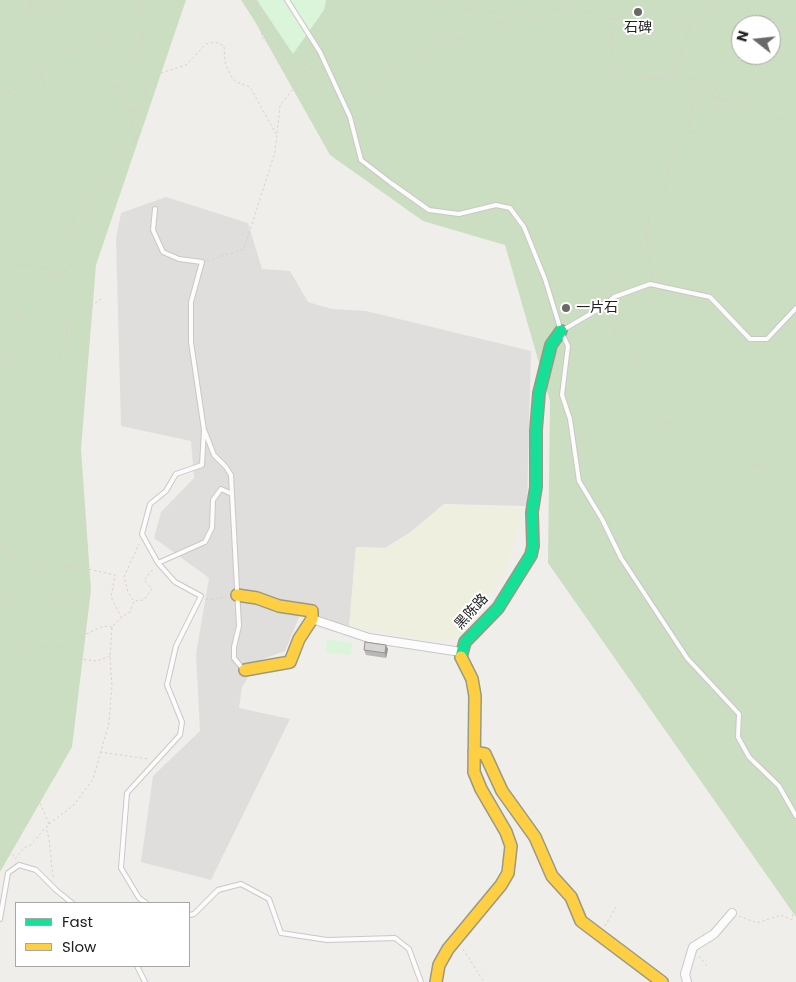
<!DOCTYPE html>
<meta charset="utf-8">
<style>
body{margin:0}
#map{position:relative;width:796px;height:982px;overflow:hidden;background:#f0eeeb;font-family:Poppins,sans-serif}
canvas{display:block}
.legend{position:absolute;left:15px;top:902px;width:175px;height:65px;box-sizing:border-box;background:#fff;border:1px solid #a7a7a7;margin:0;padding:6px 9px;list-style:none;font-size:15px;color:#222}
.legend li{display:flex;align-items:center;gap:10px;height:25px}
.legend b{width:25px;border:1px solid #a7a7a7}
.north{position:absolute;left:731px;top:15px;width:50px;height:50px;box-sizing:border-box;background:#fff;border:1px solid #a7a7a7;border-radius:50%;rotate:286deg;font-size:14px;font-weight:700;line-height:20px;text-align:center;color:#222}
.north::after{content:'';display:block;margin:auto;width:18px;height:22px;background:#6a6968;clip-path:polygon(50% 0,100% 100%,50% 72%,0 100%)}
</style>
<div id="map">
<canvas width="796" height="982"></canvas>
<ul class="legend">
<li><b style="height:6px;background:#16e098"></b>Fast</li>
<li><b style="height:6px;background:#ffcf43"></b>Slow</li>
</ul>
<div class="north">N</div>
</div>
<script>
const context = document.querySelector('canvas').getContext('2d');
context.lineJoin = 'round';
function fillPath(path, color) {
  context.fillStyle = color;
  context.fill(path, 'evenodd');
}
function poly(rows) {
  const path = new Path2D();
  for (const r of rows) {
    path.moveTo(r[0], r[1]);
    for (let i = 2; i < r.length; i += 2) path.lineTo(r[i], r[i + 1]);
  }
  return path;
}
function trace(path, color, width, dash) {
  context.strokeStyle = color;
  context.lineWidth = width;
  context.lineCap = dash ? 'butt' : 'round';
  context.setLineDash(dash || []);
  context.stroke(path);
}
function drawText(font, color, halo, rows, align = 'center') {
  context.font = font + ' Poppins,"Noto Sans SC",sans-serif';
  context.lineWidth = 4;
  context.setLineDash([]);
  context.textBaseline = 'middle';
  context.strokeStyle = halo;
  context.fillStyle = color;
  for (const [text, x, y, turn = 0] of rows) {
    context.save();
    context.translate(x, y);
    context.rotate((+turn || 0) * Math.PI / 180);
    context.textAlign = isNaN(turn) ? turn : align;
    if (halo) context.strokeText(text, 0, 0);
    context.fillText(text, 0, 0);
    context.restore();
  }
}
const residential = poly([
 [166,197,248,223,262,269,290,271,308,302,332,309,366,311,531,351,527,506,444,504,411,532,385,548,356,547,349,627,300,615,285,651,258,661,242,687,239,708,290,719,211,880,141,862,153,776,200,731,196,654,209,578,154,538,161,512,194,478,191,441,121,426,116,238,121,213]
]);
const farmland = poly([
 [444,504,524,509,506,569,463,632,444,642,349,627,356,547,385,548,411,532]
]);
const forest = poly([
 [0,0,186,0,96,265,81,449,91,590,72,747,0,872],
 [241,0,796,0,796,917,548,563,550,401,505,245,423,221,330,155,254,20],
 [741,25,771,25,771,55,741,55]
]);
const park = poly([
 [257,0,326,0,324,10,293,54],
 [327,639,353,643,350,655,325,652]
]);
const path = poly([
 [254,0,264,25,261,37,277,48,286,59,296,84],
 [441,0,464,9,493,12,520,11,532,15],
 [30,5,56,11,77,9,87,17,98,42],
 [556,8,571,0],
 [614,19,630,13,647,15,658,7,678,23,690,28],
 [771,29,796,28],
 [12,43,17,52,35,63,42,72,44,87,54,95,61,114,67,125,98,154,112,158],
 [0,50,18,39,26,27,30,0],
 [661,79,695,77,700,91,712,96,749,106,758,112,775,118,796,123],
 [380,82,399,56,419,41,436,38,480,23],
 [712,95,721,79,741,55],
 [0,97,42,72,59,49,67,46,77,51,99,43,106,43,119,31,141,0],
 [349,97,360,98,379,84,405,70,422,55,447,43,468,36,481,23,506,23,545,14,555,9,592,12,614,20,610,69,638,78,660,79,678,61,693,18,724,0],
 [130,111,139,110,152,76,186,65,206,44,215,42,224,46,225,63,231,76,236,82,250,87,276,134],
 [72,130,99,94,107,87,121,86],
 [688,131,700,132,704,130,713,109,723,105,729,107,731,102],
 [101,188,108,190,117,189],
 [207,261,244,249,275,152,280,106,308,69,320,64],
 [0,262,46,268,57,261,57,249,88,197,89,187,100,187,113,159,115,149,130,146,135,142,130,113,121,86,143,36,143,0],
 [46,269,52,274,61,275,71,267,74,252,88,230,91,218,84,214,83,207],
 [651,279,653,274,647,248,649,215,664,194,668,167,676,141,688,130,693,110,690,96,687,89,689,84,695,77],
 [611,291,622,270,647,233],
 [0,312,19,315,45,343,54,359],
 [616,329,624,326,633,328,642,335,651,338,659,346,668,351,672,361,683,373,692,379,696,391,711,399,722,407,726,418,733,424,751,457,759,466],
 [572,333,589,338,616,329,614,343,630,359,637,361,625,391,634,406,650,417,677,425,708,448,749,465,766,467,788,481,796,490],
 [0,359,11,354,14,365,24,360,44,364,60,357,67,336,66,319,83,312,101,299],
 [0,535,3,548,32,564,45,569,75,566,115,575,111,597,121,617],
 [0,599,21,605,38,599,49,604,63,600,63,594,74,604,86,634,104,626,112,627],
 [206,599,209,600,226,596],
 [133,600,128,592,124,577,139,544],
 [0,648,8,650,51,647,70,648,77,659,97,661,110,656],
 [100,752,148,759],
 [0,783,16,791,35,791,49,824,46,828,49,839,53,877],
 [49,824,74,805,93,779,109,723,112,686,110,656,112,627,123,616,130,612,134,601,144,600,152,589,144,580,154,568],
 [0,850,5,848,15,857],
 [15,859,24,848,31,845,45,828],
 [739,916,757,923,781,915,792,920,794,905,796,905],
 [605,926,616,907],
 [463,949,484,982],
 [699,956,707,966]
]);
const lane = poly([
 [287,0,320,52,350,117,361,160,391,183,429,210,459,214,496,205,510,208,524,227,545,279,561,331,568,346,562,395,570,419,579,481,602,519,621,558,687,658,739,714,738,737,749,757,779,786,796,816],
 [561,331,604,306,614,297,650,284,710,297,750,339,767,339,796,308],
 [205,432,214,455,226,467,231,475,232,494],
 [158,563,205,542,212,528,213,500,221,489,232,494,239,626,234,647,234,658,243,669],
 [146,903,139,898,121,868,127,793,180,735,182,722,167,685,176,646,201,596,175,582,158,563,142,534,150,504,166,491,176,474,202,465,204,430,191,342,191,302,202,262,179,259,163,252,153,230,155,209],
 [189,915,194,914,218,890,241,884,269,899,281,933,327,940,395,938,409,949,421,982],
 [0,919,8,873,19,865,36,870,56,890,72,903],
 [137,966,145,982]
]);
const street = poly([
 [312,619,369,638,461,652],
 [687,982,685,974,693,947,714,934,732,913]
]);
const fast = poly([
 [461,657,465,642,498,608,531,555,533,546,532,512,536,487,536,430,539,393,551,345,561,331]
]);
const slow = poly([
 [237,595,257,598,279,606,312,611,312,619,299,639,290,662,245,670],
 [474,752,485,754,502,791,535,837,552,876,571,897,581,921,662,982],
 [436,982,439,965,448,949,501,885,508,873,511,846,506,832,481,789,474,772,475,696,472,679,461,657]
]);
const wall = poly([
 [388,649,386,658,366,655,364,650]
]);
const shadedWall = poly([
 [386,645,388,649,386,658,385,653]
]);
const building = poly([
 [365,642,386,645,385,653,364,650,365,642]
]);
const markers = [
 [638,12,5,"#6a6968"],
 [566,308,5,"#6a6968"]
];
const poiNames = [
 ["石碑",638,28],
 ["一片石",576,308,"left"]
];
const streetNames = [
 ["黑陈路",472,612,-48]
];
fillPath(residential, '#dfdedc');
fillPath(farmland, '#efefdf');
fillPath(forest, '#cbdec1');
fillPath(park, '#daf5da');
trace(lane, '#c9c8c7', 6);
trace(street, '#c9c8c7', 10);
trace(fast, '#999a82', 14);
trace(slow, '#999a82', 14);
trace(path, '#dccecd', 1, [2.5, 2.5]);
trace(lane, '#fdfcfc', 4);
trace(street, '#fdfcfc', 8);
trace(fast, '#16e098', 11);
trace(slow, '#ffcf43', 11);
fillPath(wall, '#b9b6b5');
fillPath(shadedWall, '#969493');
fillPath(building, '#d7d4d2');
trace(building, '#969493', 1);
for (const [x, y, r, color] of markers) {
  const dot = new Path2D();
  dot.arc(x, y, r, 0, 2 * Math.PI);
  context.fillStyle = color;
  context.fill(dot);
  trace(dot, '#fff', 2);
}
drawText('14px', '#222', '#fff', poiNames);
drawText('14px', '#222', '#fff', streetNames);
</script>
